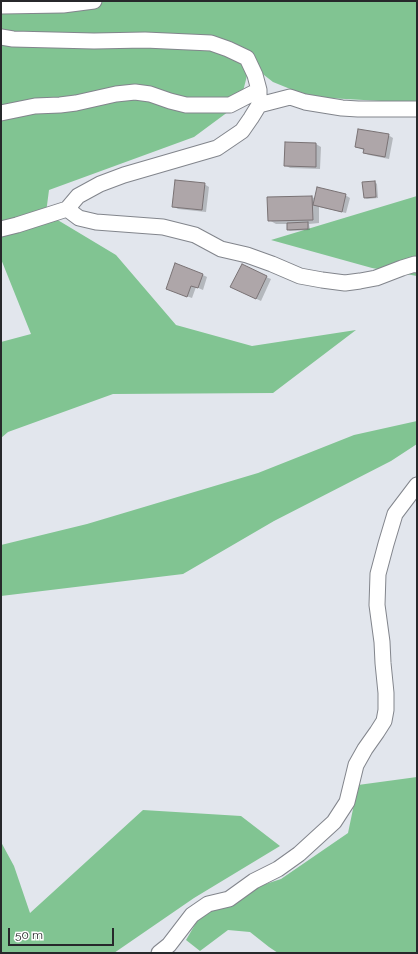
<!DOCTYPE html>
<style>
body{margin:0}
#map{position:relative;width:418px;height:954px;overflow:hidden;background:#e2e6ed;font-family:Raleway,sans-serif}
canvas{display:block}
.frame{position:absolute;inset:0;border:2px solid #27282b;pointer-events:none}
.scale{position:absolute;left:8px;top:928px;width:106px;height:18px;box-sizing:border-box;border:2px solid #27282b;border-top:0;padding-left:5px;font-size:12px;line-height:14px;white-space:nowrap;color:#27282b;-webkit-text-stroke:3px #fff;paint-order:stroke}
</style>
<div id="map">
<canvas width="418" height="954"></canvas>
<div class="frame"></div>
<div class="scale">50 m</div>
</div>
<script>
const context = document.querySelector('canvas').getContext('2d');
context.lineJoin = 'round';
function fillPath(path, color) {
  context.fillStyle = color;
  context.fill(path, 'evenodd');
}
function poly(rows) {
  const path = new Path2D();
  for (const r of rows) {
    path.moveTo(r[0], r[1]);
    for (let i = 2; i < r.length; i += 2) path.lineTo(r[i], r[i + 1]);
  }
  return path;
}
function trace(path, color, width, dash) {
  context.strokeStyle = color;
  context.lineWidth = width;
  context.lineCap = dash ? 'butt' : 'round';
  context.setLineDash(dash || []);
  context.stroke(path);
}
const forest = poly([
 [1,1,417,1,417,103,310,97,273,82,250,64,240,103,194,137,49,190,46,213,116,255,176,325,252,346,356,330,273,393,113,394,8,432,1,438,1,342,31,334,1,259],
 [417,196,417,276,372,268,271,240],
 [417,421,417,444,391,461,274,521,183,574,1,596,1,545,87,524,258,473,354,435],
 [417,777,417,953,278,953,269,947,250,932,228,930,200,951,186,940,200,916,241,892,281,879,348,833,358,785],
 [143,810,241,816,280,846,194,898,114,953,1,953,1,842,14,866,30,913]
]);
const shadow = poly([
 [388,135,393,138,389,159,369,155,364,153,364,150,361,149,356,147],
 [316,144,321,147,320,169,290,168,285,165],
 [375,182,377,184,378,198,367,199,365,198],
 [204,184,209,187,206,212,178,209,173,206],
 [345,195,350,198,346,213,319,207,319,223,309,224,310,230,290,231,288,230,288,224,276,224,269,220,312,197,316,199],
 [176,265,203,275,207,277,203,290,196,287,192,298,172,291],
 [266,277,271,279,261,301,236,289]
]);
const building = poly([
 [358,129,389,134,385,157,363,153,364,149,355,147,358,129],
 [285,142,316,143,316,167,284,166,285,142],
 [175,180,205,183,202,210,172,207,175,180],
 [375,181,376,197,364,198,362,182,375,181],
 [317,187,346,194,342,212,313,205,317,187],
 [312,196,313,220,268,221,267,197,312,196],
 [308,222,308,229,287,230,287,223,308,222],
 [175,263,203,274,198,288,191,286,187,297,166,289,175,263],
 [242,264,267,276,256,299,230,287,242,264]
]);
const street = poly([
 [1,6,63,5,94,1],
 [1,37,13,39,94,41,145,40,211,43,228,49,247,58,255,75,259,90,259,105,251,118,242,131,217,148,124,175,100,184,78,196,67,209,17,225,1,229],
 [259,105,290,97,305,102,342,108,358,109,417,109],
 [1,113,35,106,60,105,76,103,116,94,135,92,150,94,170,101,186,105,230,105,259,90],
 [67,209,79,218,96,222,163,227,195,235,221,249,247,255,272,264,300,276,322,280,345,283,360,281,376,278,402,268,415,264,417,265],
 [159,953,169,945,192,915,208,904,229,899,254,881,278,869,299,854,334,822,347,802,356,765,365,749,377,732,384,721,386,710,386,693,383,663,382,642,377,605,378,574,386,544,395,514,417,485]
]);
fillPath(forest, '#81c492');
fillPath(shadow, '#0003');
fillPath(building, '#aea6a9');
trace(building, '#797274', 1);
trace(street, '#82858c', 17);
trace(street, '#fff', 15);
</script>
